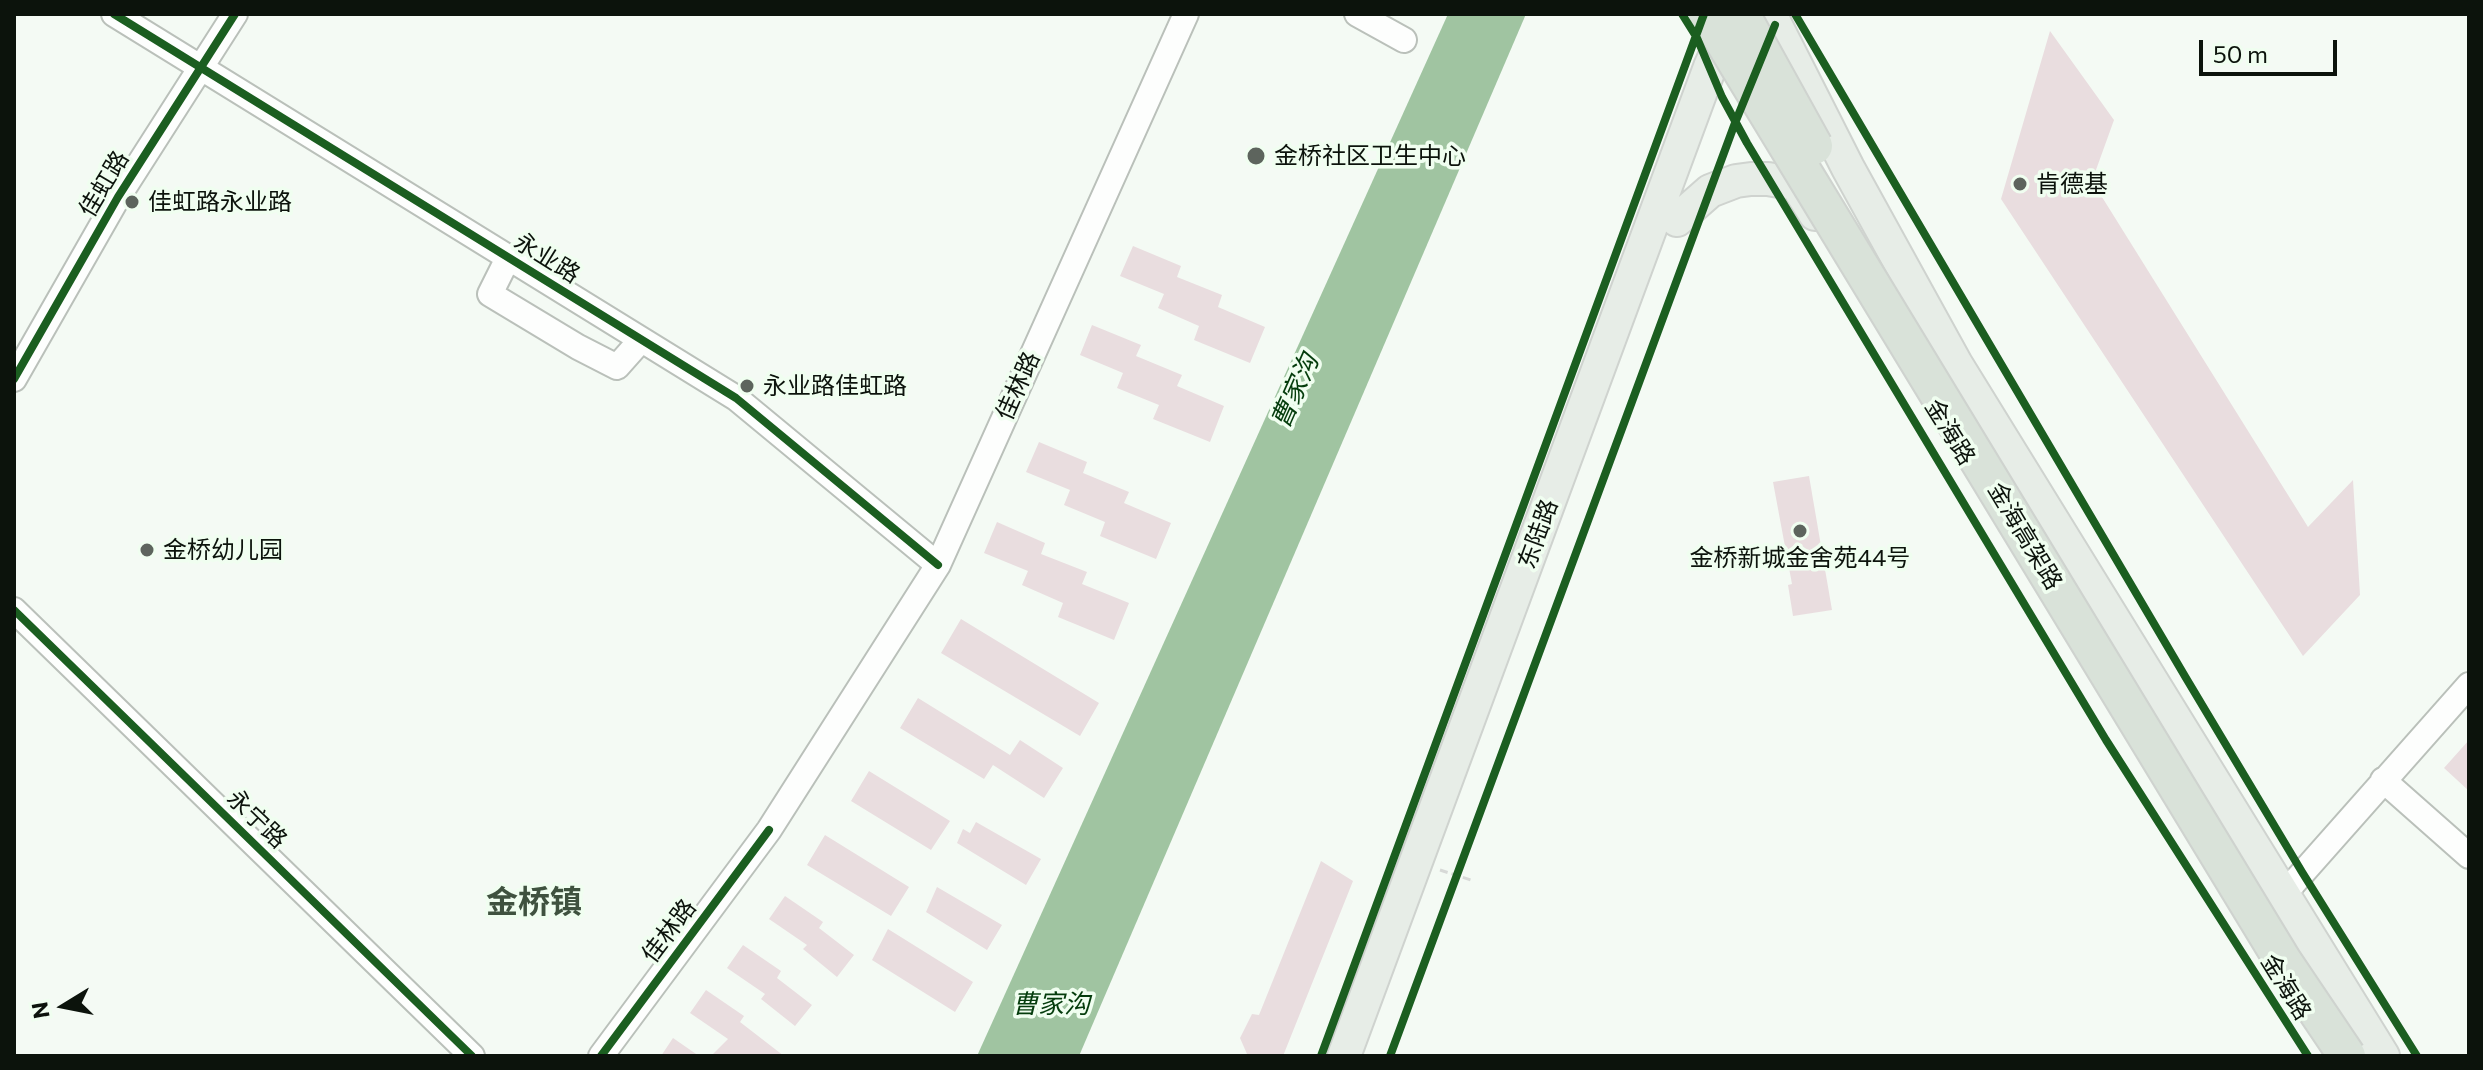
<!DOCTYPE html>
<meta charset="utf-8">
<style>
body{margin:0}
#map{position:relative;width:2483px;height:1070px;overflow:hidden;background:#f4faf4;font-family:Commissioner,sans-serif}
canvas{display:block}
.frame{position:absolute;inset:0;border:16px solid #0c130c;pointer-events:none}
.north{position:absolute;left:24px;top:966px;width:80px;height:80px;-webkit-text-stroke:6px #f0fef0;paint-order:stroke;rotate:260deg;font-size:22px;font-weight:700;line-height:32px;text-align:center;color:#0c130c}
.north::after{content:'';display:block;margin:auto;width:28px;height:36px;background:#0c130c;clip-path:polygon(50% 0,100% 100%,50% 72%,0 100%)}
.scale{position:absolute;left:2199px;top:40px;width:138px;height:36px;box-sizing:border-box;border:4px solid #0c130c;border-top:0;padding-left:10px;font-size:24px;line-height:28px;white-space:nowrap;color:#0c130c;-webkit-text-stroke:6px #f0fef0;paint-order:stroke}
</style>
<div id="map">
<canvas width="2483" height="1070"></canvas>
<div class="frame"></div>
<div class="north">N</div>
<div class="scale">50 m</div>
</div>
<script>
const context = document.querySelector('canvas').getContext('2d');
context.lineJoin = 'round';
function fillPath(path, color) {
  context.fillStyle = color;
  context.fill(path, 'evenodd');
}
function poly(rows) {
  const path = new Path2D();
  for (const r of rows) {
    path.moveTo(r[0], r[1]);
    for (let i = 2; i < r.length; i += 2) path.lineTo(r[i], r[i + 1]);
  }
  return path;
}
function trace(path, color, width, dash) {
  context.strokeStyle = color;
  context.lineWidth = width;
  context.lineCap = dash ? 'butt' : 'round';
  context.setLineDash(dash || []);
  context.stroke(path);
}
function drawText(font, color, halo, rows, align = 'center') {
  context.font = font + ' Commissioner,"Noto Sans SC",sans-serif';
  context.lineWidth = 7;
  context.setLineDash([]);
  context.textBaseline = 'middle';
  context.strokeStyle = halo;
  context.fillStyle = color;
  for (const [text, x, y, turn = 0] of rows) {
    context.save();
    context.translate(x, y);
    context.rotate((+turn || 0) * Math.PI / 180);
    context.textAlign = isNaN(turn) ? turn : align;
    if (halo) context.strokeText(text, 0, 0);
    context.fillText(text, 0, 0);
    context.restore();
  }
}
const water = poly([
 [1448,14,1526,14,1079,1056,977,1056]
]);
const building = poly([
 [2050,31,2114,120,2092,181,2308,527,2353,480,2360,595,2303,656,2001,199],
 [1133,246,1181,266,1177,277,1222,295,1218,307,1265,327,1250,363,1194,340,1199,326,1158,308,1164,294,1120,276],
 [1092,325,1141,345,1136,356,1182,375,1177,386,1224,406,1210,442,1153,419,1159,405,1117,388,1123,373,1080,355],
 [1039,442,1087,462,1083,473,1129,492,1124,503,1171,523,1156,559,1100,536,1105,522,1064,505,1070,490,1026,472],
 [1809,476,1832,610,1793,616,1788,585,1792,584,1773,482],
 [997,522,1045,543,1041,554,1087,572,1082,584,1129,603,1114,640,1058,617,1063,603,1022,585,1028,571,984,553],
 [961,619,1099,703,1080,736,941,653],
 [918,698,1010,755,1020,740,1063,768,1044,798,993,765,984,779,900,728],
 [2469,740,2469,791,2444,768],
 [869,771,950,821,931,850,851,801],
 [976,822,1041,859,1026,885,957,843,963,829,970,833],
 [825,835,909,887,891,916,807,865],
 [1321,861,1353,881,1283,1056,1251,1056,1247,1054,1240,1038,1252,1014,1259,1015],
 [937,887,1002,925,987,950,926,912],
 [785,896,823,922,819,928,854,955,837,977,803,949,807,945,769,919],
 [888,929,973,982,955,1012,872,960],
 [743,945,781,971,777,978,812,1005,795,1026,761,999,765,994,727,968],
 [706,990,744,1016,740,1022,784,1056,711,1056,728,1039,690,1013],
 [673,1038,699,1056,661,1056]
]);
const path = poly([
 [1440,870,1471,880]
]);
const minor = poly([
 [114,14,736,398,938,565],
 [1357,14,1404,40],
 [508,258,490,294,578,347,617,367,641,340],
 [14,379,118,197,235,14],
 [14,610,472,1056],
 [2383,780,2469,856],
 [2283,895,2469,685],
 [601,1056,769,830,938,565,1186,14]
]);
const major = poly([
 [1770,14,1848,168,1956,364,2383,1056],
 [1677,220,1710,191,1736,181,1751,179,1768,179,1796,184,1815,214],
 [1344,1056,1710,67,1731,21]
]);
const highwayBridge = poly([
 [1707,14,2283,961,2347,1056],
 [1741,14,1814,146]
]);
const cycleway = poly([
 [114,14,736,398,938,565],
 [1682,14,1697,38,1722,97,1747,143,2106,740,2308,1056],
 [1795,14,2186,678,2302,872,2417,1056],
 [14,379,118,197,235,14],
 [14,610,472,1056],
 [601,1056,769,830],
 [1321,1056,1704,14],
 [1390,1056,1735,123,1775,25]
]);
const markers = [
 [1256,156,10,"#5d645d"],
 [2020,184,8,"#5d645d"],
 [132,202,8,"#5d645d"],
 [747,386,8,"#5d645d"],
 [1800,531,8,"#5d645d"],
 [147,550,8,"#5d645d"]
];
const poiNames = [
 ["金桥社区卫生中心",1274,156],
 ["肯德基",2036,184],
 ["佳虹路永业路",148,202],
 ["永业路佳虹路",763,386],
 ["金桥幼儿园",163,550],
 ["金桥新城金舍苑44号",1800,558,"center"]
];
const streetNames = [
 ["佳虹路",104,184,-59],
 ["永业路",547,258,32],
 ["佳林路",1018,386,-66],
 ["金海路",1950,432,58],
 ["东陆路",1538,534,-70],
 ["金海高架路",2025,536,59],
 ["永宁路",257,819,44],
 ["佳林路",669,931,-53],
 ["金海路",2286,987,58]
];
const waterNames = [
 ["曹家沟",1295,391,-66],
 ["曹家沟",1051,1004]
];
const districtNames = [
 ["金桥镇",534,902]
];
fillPath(water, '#a0c4a1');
fillPath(building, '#e9dddf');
trace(minor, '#bac0ba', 28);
trace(major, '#cfd3cf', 36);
trace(path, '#d7d9d7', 3, [8, 4]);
trace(minor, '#fdfefd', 24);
trace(major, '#e7ede7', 32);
trace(highwayBridge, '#cfd3cf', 40, []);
trace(highwayBridge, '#d9e2d9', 36);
trace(cycleway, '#1b5e20', 8);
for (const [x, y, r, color] of markers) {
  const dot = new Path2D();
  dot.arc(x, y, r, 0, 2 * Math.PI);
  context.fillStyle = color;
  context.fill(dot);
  trace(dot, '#f0fef0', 3);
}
drawText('24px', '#0c130c', '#f0fef0', poiNames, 'left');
drawText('24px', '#0c130c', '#f0fef0', streetNames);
drawText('italic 26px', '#043c0c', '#f0fef0', waterNames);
drawText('bold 32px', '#3f523f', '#f0fef0', districtNames);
</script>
